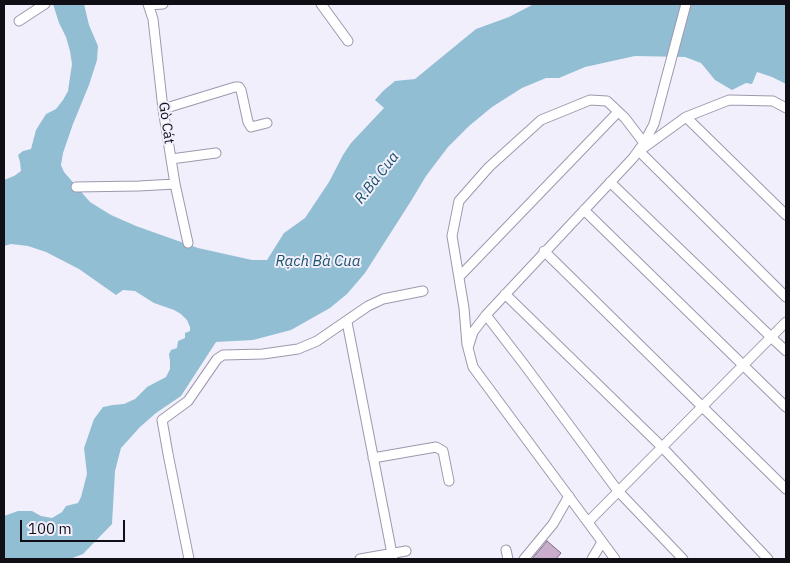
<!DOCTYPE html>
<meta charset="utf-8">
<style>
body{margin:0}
#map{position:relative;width:790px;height:563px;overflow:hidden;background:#f2effc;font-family:"IBM Plex Sans",sans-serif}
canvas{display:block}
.frame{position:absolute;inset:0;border:5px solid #110f16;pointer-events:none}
.scale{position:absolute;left:20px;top:520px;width:105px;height:22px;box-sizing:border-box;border:2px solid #110f16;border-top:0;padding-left:6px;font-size:15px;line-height:18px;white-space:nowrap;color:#110f16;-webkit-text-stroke:4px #f2effc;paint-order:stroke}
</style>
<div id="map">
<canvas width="790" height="563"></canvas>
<div class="frame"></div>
<div class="scale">100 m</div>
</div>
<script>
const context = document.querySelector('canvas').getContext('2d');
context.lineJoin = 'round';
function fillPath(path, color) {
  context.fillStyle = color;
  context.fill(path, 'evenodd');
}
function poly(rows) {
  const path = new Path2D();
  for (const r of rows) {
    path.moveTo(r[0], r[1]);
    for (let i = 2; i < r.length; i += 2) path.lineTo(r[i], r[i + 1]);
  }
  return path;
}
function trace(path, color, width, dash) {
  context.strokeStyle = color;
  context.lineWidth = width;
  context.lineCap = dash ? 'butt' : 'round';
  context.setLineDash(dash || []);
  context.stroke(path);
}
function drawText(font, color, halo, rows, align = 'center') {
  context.font = font + ' "IBM Plex Sans",sans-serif';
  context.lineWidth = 4;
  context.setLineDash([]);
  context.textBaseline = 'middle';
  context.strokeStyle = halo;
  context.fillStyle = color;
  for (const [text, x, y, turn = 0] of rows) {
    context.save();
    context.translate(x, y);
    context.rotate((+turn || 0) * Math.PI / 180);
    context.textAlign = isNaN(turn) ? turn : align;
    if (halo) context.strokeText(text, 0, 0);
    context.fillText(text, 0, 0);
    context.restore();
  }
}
const water = poly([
 [53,4,84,4,89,25,98,46,97,60,89,85,73,124,63,153,61,165,64,172,90,202,111,215,136,226,198,248,252,260,267,260,284,233,305,218,329,182,343,155,351,143,384,108,375,100,383,91,395,81,415,79,476,29,509,17,532,5,543,4,563,5,564,4,786,4,786,84,772,77,757,72,752,84,746,83,732,90,715,80,701,63,685,57,635,56,585,67,559,78,546,78,522,88,492,107,469,126,448,147,426,176,411,201,365,273,347,294,330,308,291,330,253,340,216,342,181,396,156,413,140,427,121,448,115,471,112,524,83,554,70,559,4,559,4,516,18,511,32,511,41,516,52,518,62,512,66,506,78,503,81,497,87,474,84,448,94,419,103,407,113,405,124,404,135,399,147,387,166,377,170,369,170,361,169,354,171,350,177,348,178,341,185,338,185,333,190,331,190,327,187,320,181,314,174,310,154,303,135,291,123,290,116,295,79,269,46,252,28,246,11,244,4,246,4,180,14,176,21,171,20,162,18,155,23,151,31,149,36,130,46,114,56,109,63,100,68,91,72,64,70,51,66,37,59,23]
]);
const building = poly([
 [547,541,561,553,556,559,532,559,547,541]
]);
const minor = poly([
 [148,4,153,19,163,109,175,184,188,243],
 [321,4,348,41],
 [149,5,163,4],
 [19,21,45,4],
 [786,108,773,101,729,100,686,117,639,151,786,297],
 [163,109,235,87,239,87,241,90,248,122,251,127,267,123],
 [686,117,786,215],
 [171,159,216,153],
 [610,182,771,337,786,351],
 [76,187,139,186,175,184],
 [584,210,786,407],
 [544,251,786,489],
 [459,277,618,112],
 [505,294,662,447,768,559],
 [486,315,523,363,618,491,683,559],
 [347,322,393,559],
 [467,345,464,308,452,236,459,201,489,167,541,120,590,100,607,101,625,118,644,143],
 [373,458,436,447,443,451,449,481],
 [588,522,786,322],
 [506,550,508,559],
 [189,559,168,454,162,420,188,401,217,359,223,355,263,354,298,349,317,341,368,306,383,299,423,291],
 [360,559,406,551],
 [524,559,553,524,569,496],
 [592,559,602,542],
 [615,559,473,367,468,348,473,332,486,315,633,158,644,143,654,124,686,4]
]);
const streetNames = [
 ["Gò Cát",166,123,82]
];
const waterNames = [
 ["R.Bà Cua",377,178,-52],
 ["Rạch Bà Cua",318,262]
];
fillPath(water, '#92bed4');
fillPath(building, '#caadcd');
trace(building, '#7e6f7f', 1);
trace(minor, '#9d98ac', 11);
trace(minor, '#fff', 9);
drawText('14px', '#110f16', '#f2effc', streetNames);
drawText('italic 15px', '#1a5269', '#f2effc', waterNames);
</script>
